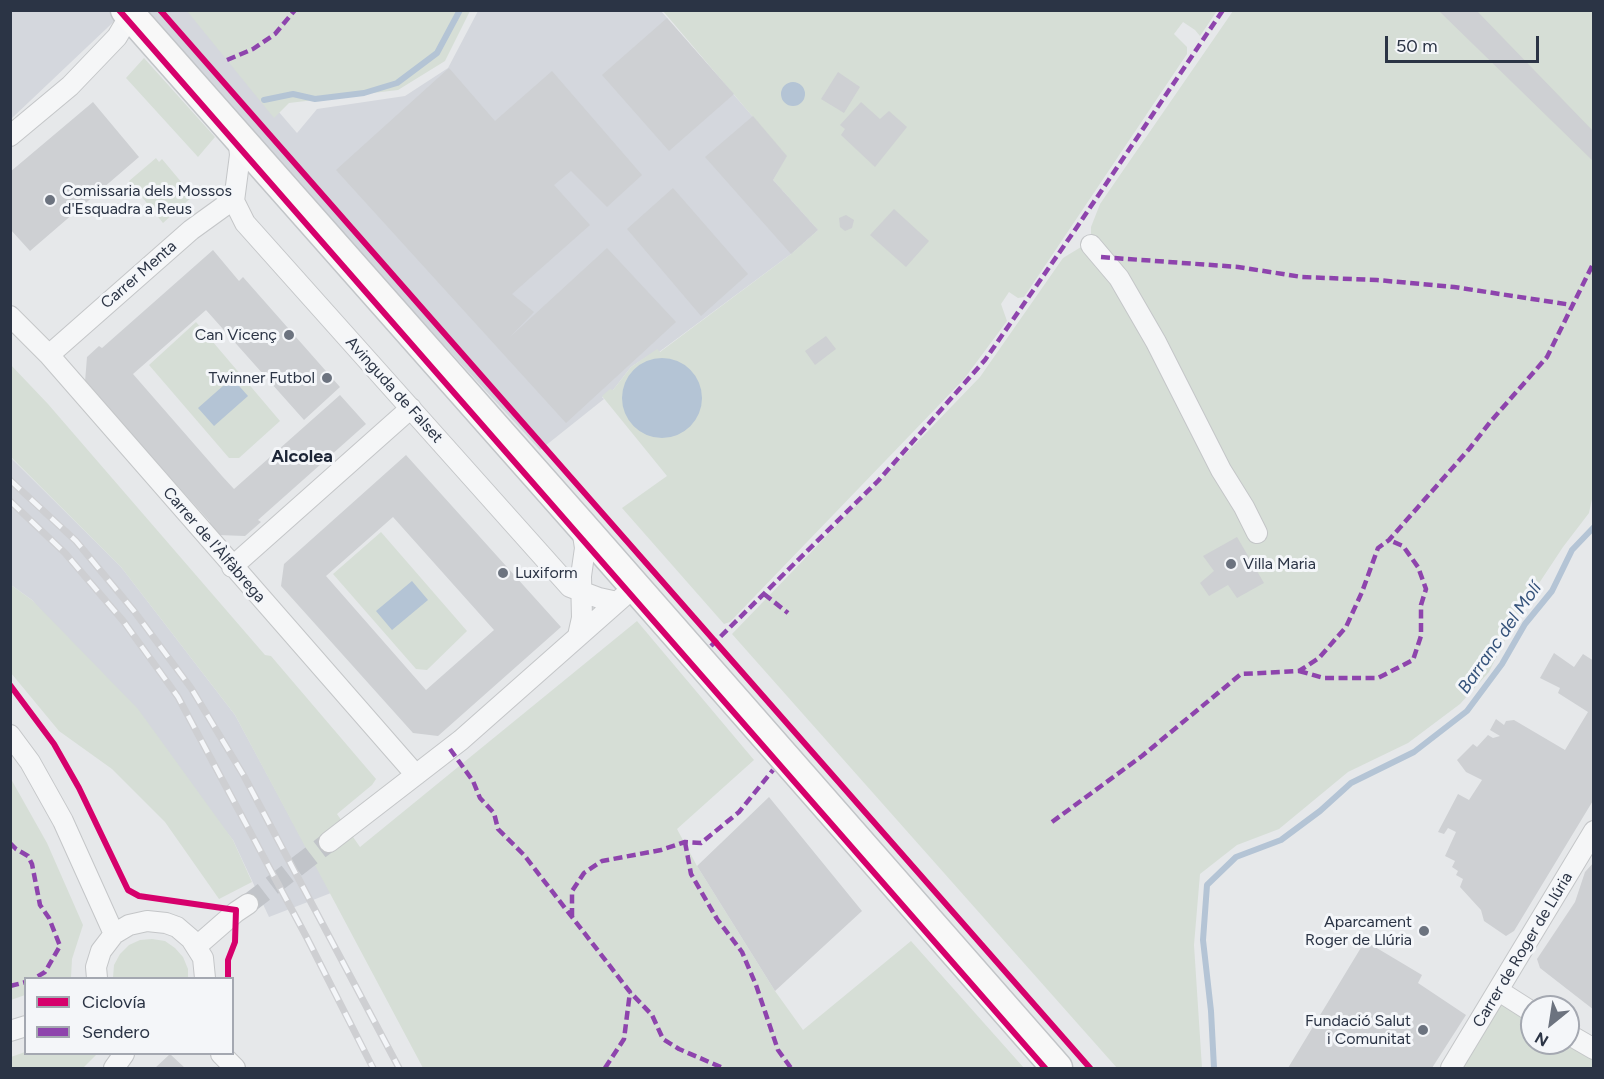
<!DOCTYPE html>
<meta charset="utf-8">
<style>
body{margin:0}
#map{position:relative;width:1604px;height:1079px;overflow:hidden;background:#e6e8ea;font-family:Figtree,sans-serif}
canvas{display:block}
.frame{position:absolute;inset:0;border:12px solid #2b3445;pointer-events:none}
.legend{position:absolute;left:24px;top:977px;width:210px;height:78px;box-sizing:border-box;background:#f4f6f9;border:2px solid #a4a8b1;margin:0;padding:8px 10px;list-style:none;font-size:18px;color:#2b3445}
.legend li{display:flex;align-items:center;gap:12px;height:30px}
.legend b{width:30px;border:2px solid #a4a8b1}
.north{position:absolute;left:1520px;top:995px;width:60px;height:60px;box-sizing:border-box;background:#f4f6f9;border:2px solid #a4a8b1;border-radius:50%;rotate:210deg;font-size:16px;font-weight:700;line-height:24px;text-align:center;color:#2b3445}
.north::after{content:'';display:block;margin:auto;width:21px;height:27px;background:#6c737f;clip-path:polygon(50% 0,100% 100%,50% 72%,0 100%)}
.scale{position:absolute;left:1385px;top:36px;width:154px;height:27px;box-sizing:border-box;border:3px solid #2b3445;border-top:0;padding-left:8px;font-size:18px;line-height:21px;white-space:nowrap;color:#2b3445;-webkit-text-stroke:4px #f4f6f9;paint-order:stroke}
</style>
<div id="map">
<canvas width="1604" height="1079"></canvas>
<div class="frame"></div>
<ul class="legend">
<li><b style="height:8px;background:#d6006c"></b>Ciclovía</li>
<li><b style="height:8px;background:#8e44ad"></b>Sendero</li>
</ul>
<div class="north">N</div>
<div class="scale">50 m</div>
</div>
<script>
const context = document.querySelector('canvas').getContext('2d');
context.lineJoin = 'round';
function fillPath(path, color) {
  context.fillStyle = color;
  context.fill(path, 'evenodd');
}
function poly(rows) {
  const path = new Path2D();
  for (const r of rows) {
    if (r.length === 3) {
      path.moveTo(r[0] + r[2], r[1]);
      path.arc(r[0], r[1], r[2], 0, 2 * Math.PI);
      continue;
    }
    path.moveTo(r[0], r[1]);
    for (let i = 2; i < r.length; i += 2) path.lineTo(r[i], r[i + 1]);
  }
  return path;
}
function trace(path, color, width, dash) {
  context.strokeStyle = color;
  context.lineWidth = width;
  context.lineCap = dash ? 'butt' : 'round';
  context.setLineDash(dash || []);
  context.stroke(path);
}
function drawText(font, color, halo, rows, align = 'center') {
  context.font = font + ' Figtree,sans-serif';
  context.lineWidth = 6;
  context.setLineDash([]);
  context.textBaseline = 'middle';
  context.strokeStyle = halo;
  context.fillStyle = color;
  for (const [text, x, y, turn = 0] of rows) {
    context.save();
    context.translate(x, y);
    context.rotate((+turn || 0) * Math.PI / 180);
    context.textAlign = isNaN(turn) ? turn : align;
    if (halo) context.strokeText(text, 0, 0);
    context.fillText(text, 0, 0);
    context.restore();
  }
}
const built = poly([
 [11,11,125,11,11,119],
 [138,11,192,11,297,133,317,109,405,96,448,68,478,11,661,11,787,156,773,180,818,230,791,254,659,352,657,350,631,367,613,390,602,397,604,399,540,450],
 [10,457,121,567,235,715,331,893,269,917,233,840,32,600,11,585]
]);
const green = poly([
 [187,11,470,11,445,61,398,90,289,103,274,118],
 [663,11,1217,11,1200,36,1195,30,1183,22,1174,34,1187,47,1187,54,1024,297,1018,298,1009,292,1001,304,1007,321,964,379,730,622,724,624,622,508,667,476,602,396,610,389,613,390,631,367,657,349,660,352,791,254,818,230,773,180,786,156],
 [1233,11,1593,11,1594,490,1589,513,1563,547,1516,618,1489,672,1460,704,1408,743,1348,772,1279,829,1237,845,1200,874,1194,945,1202,1068,1117,1068,732,634,980,377,1063,258,1081,247,1091,245,1091,227,1100,204],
 [144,58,215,137,198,157,126,78],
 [156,158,159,162,162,159,193,196,163,223,129,181],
 [196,322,280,421,239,458,229,458,149,365],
 [10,364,48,404,265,655,271,656,376,779,372,785,337,814,360,847,637,621,754,760,677,829,697,866,775,991,803,1030,911,941,1024,1068,423,1068,235,715,121,567,11,457],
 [381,532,467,631,427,670,416,669,333,574],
 [11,585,32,600,138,709,233,840,252,882,219,899,165,822,112,769,59,731,11,673],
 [11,779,47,843,83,925,72,959,71,978,26,978,25,995,11,1000],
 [152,939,165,941,175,948,183,957,188,969,188,978,113,978,114,965,120,954,129,945,140,940],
 [1499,991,1532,1012,1532,1043,1568,1043,1593,1049,1593,1068,1451,1068],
 [25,1052,26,1054,97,1054,83,1068,11,1068,11,1057]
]);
const water = poly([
 [793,94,12],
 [662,398,40],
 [232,378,248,396,214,426,198,408],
 [412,581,428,600,392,630,376,611]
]);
const stream = poly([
 [264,100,293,94,315,99,364,93,397,83,437,53,460,10],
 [1214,1068,1211,1011,1203,940,1207,885,1236,857,1281,840,1320,811,1351,783,1414,752,1467,711,1502,664,1525,624,1552,591,1572,550,1594,527]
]);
const building = poly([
 [1438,10,1476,10,1594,132,1594,162],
 [667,18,734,94,669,151,602,75],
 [449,68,495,121,552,71,642,175,607,207,571,171,554,185,590,225,512,294,534,312,510,337,607,248,676,322,566,423,336,170],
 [838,72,860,87,844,113,821,99],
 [93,102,139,157,30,251,10,229,10,172],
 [861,102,880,119,889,111,907,127,875,167,841,135,845,129,840,125],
 [753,116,787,156,773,180,818,230,791,254,705,157],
 [673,188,748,274,701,316,627,229],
 [894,209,929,241,906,267,870,235],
 [846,215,854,220,852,228,845,231,840,227,839,218],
 [213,250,239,281,243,277,340,387,304,420,206,310,214,303,133,374,222,476,234,489,340,395,366,424,258,520,261,522,245,536,218,535,208,524,210,522,192,502,85,382,87,357,99,346,102,348],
 [826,336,836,349,815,365,805,351],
 [406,455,561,627,438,736,413,733,281,586,284,564],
 [393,517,494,630,426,690,326,576],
 [1237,537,1264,583,1237,598,1228,585,1209,596,1200,583,1214,571,1203,556],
 [1554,653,1574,667,1583,654,1594,661,1594,799,1514,931,1506,936,1484,921,1481,910,1460,887,1463,879,1456,875,1458,871,1452,867,1455,861,1445,856,1456,832,1448,828,1444,834,1438,832,1458,794,1469,800,1482,780,1466,772,1457,760,1473,744,1477,747,1488,735,1493,738,1500,736,1490,730,1496,719,1504,725,1506,721,1514,720,1565,750,1588,712,1558,693,1560,688,1540,678],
 [769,797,862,911,775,991,697,866],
 [1594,862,1594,1010,1540,968,1537,959,1575,902,1585,872],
 [1365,941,1422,975,1418,983,1466,1015,1432,1068,1288,1068],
 [170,1054,185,1068,155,1068]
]);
const minorTunnel = poly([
 [248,904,329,842]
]);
const minor = poly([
 [10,136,70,86,117,37,130,15],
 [238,136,240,155,234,201,245,223,570,587,599,598,617,602],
 [1091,245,1119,278,1156,342,1221,470,1244,507,1257,533],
 [10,316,49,355,416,775],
 [49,355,191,230,227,204,234,201],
 [232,567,411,408],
 [578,636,582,618,581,576,585,548,582,528],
 [10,735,30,762,63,821,114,934],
 [329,842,461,740,624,596],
 [197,946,236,912,248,904],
 [97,978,96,967,101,951,114,934,129,925,147,921,166,923,177,927,191,939,203,958,205,978],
 [1499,991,1532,1012],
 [10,1031,26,1026],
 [1568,1034,1594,1049],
 [221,1054,235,1068],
 [114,1068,124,1054],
 [1451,1068,1594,831]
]);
const primary = poly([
 [126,10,581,525,1057,1068]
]);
const rail = poly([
 [10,480,76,541,134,611,191,688,244,776,399,1068],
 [10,501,65,553,124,622,178,697,307,938,373,1068]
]);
const quiet = poly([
 [227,60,253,49,275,34,295,10],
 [1101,257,1238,267,1302,277,1377,280,1454,287,1572,305],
 [764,594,788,613],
 [711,646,878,481,985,360,1077,227,1223,10],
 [1299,671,1324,678,1378,678,1413,660,1421,636,1421,605,1426,589,1418,567,1403,546,1389,540],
 [450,749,473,781,480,798,494,813,498,829,524,855,630,992,652,1015,663,1039,679,1049,723,1068],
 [1052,822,1142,756,1241,674,1299,671,1319,658,1346,627,1362,592,1378,548,1389,540,1470,448,1491,421,1547,357,1594,262],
 [685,842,691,874,717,919,742,952,756,985,778,1050,791,1068],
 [10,843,16,849,28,856,32,864,40,905,49,918,60,946,45,972,35,978],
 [572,917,572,891,584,873,602,861,661,850,685,842,701,843,739,812,773,770],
 [10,986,26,982],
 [605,1068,624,1039,630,992]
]);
const cycleway = poly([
 [119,10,1045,1068],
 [160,10,1090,1068],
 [10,685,54,744,79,788,128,890,139,896,236,910,235,942,228,960,228,978]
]);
const markers = [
 [50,200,6,"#6c737f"],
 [289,335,6,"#6c737f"],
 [327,378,6,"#6c737f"],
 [1231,564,6,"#6c737f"],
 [503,573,6,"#6c737f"],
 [1424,931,6,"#6c737f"],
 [1423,1030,6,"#6c737f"]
];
const poiNames = [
 ["Comissaria dels Mossos",62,191,"left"],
 ["d'Esquadra a Reus",62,209,"left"],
 ["Can Vicenç",277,335],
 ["Twinner Futbol",315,378],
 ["Villa Maria",1243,564,"left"],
 ["Luxiform",515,573,"left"],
 ["Aparcament",1412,922],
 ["Roger de Llúria",1412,940],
 ["Fundació Salut",1411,1021],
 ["i Comunitat",1411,1039]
];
const streetNames = [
 ["Carrer Menta",139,275,-41],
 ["Avinguda de Falset",394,390,48],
 ["Carrer de l'Àlfàbrega",214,545,49],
 ["Carrer de Roger de Llúria",1523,950,-59]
];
const neighbourhoodNames = [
 ["Alcolea",302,457]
];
const waterNames = [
 ["Barranc del Molí",1500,638,-55]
];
fillPath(built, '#d4d7dd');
fillPath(green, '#d6ded6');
fillPath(water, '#b4c4d5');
trace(stream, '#b4c4d5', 6);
fillPath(building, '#ced0d3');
trace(minorTunnel, '#c1c4c9', 20, [20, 10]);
trace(minor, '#c4c6c8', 22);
trace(primary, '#c2c5c8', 33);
trace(minor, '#f5f6f7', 20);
trace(primary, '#f8f8f8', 30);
trace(rail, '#cecfd2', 7);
trace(rail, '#f4f6f9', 4.5, [14]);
trace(quiet, '#8e44ad', 4.5, [9, 4.5]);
trace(cycleway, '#d6006c', 6);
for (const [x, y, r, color] of markers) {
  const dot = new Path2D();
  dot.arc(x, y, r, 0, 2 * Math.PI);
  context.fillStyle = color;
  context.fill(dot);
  trace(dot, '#f4f6f9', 2);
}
drawText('16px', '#2b3445', '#f4f6f9', poiNames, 'right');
drawText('16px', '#2b3445', '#f4f6f9', streetNames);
drawText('bold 18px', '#1d2536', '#f4f6f9', neighbourhoodNames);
drawText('italic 18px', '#34527a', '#f4f6f9', waterNames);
</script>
